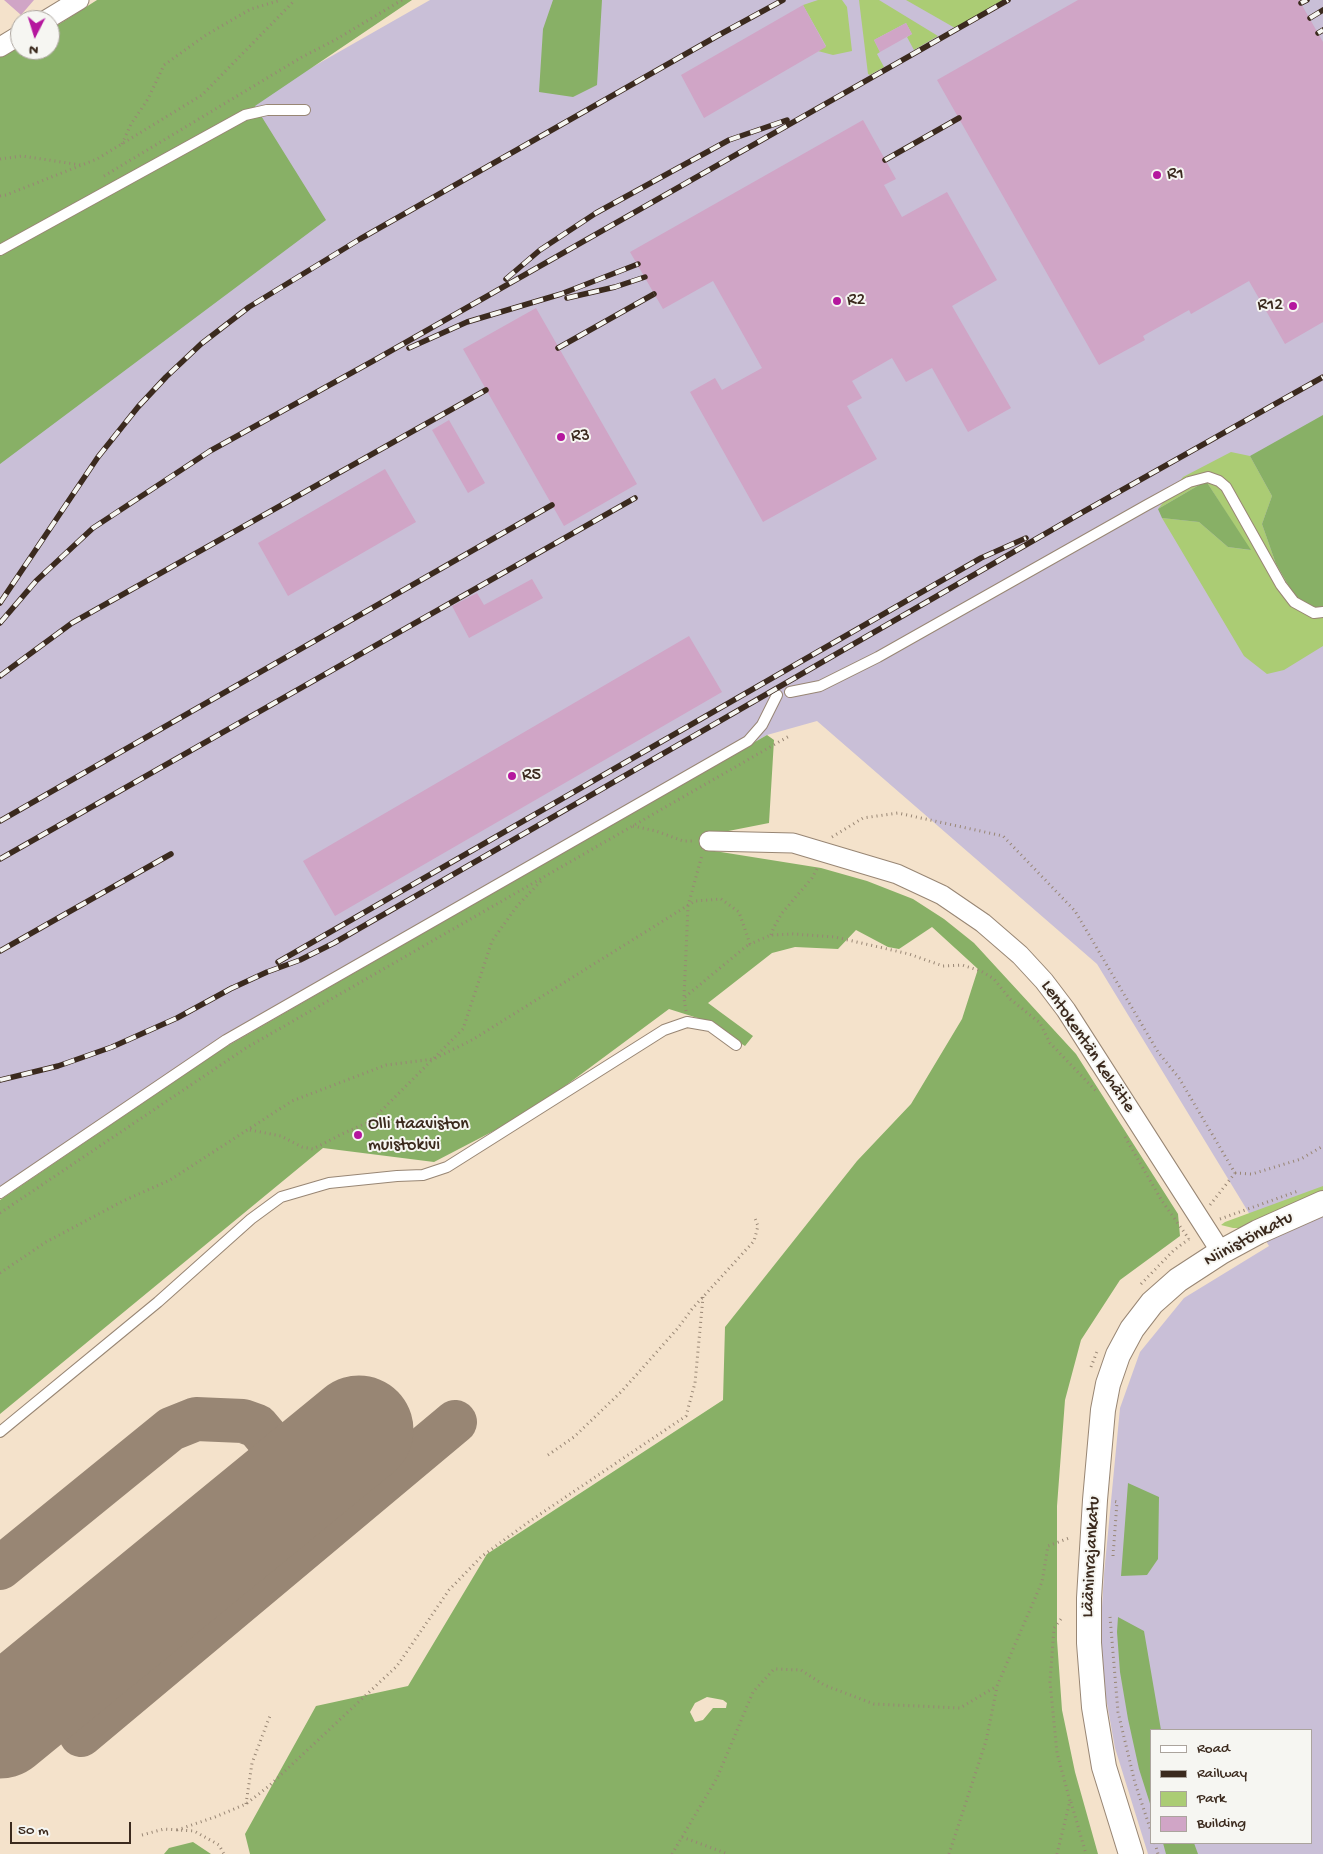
<!DOCTYPE html>
<meta charset="utf-8">
<style>
body{margin:0}
#map{position:relative;width:1323px;height:1854px;overflow:hidden;background:#f4e2cb;font-family:"Gochi Hand",sans-serif}
canvas{display:block}
.legend{position:absolute;left:1150px;top:1729px;width:162px;height:115px;box-sizing:border-box;background:#f6f6f2;border:1px solid #aba49d;margin:0;padding:6px 9px;list-style:none;font-size:15px;color:#3b2a1e}
.legend li{display:flex;align-items:center;gap:10px;height:25px}
.legend b{width:25px;border:1px solid #aba49d}
.north{position:absolute;left:10px;top:10px;width:50px;height:50px;box-sizing:border-box;background:#f6f6f2;border:1px solid #aba49d;border-radius:50%;rotate:185deg;font-size:14px;font-weight:700;line-height:20px;text-align:center;color:#3b2a1e}
.north::after{content:'';display:block;margin:auto;width:18px;height:22px;background:#b5179e;clip-path:polygon(50% 0,100% 100%,50% 72%,0 100%)}
.scale{position:absolute;left:10px;top:1822px;width:121px;height:22px;box-sizing:border-box;border:2px solid #3b2a1e;border-top:0;padding-left:6px;font-size:15px;line-height:18px;white-space:nowrap;color:#3b2a1e;-webkit-text-stroke:4px #f6f6f2;paint-order:stroke}
</style>
<div id="map">
<canvas width="1323" height="1854"></canvas>
<ul class="legend">
<li><b style="height:6px;background:#fff"></b>Road</li>
<li><b style="height:6px;background:#3b2a1e"></b>Railway</li>
<li><b style="height:14px;background:#abcc74"></b>Park</li>
<li><b style="height:14px;background:#d0a5c6"></b>Building</li>
</ul>
<div class="north">N</div>
<div class="scale">50 m</div>
</div>
<script>
const context = document.querySelector('canvas').getContext('2d');
context.lineJoin = 'round';
function fillPath(path, color) {
  context.fillStyle = color;
  context.fill(path, 'evenodd');
}
function poly(rows) {
  const path = new Path2D();
  for (const r of rows) {
    path.moveTo(r[0], r[1]);
    for (let i = 2; i < r.length; i += 2) path.lineTo(r[i], r[i + 1]);
  }
  return path;
}
function trace(path, color, width, dash) {
  context.strokeStyle = color;
  context.lineWidth = width;
  context.lineCap = dash ? 'butt' : 'round';
  context.setLineDash(dash || []);
  context.stroke(path);
}
function drawText(font, color, halo, rows, align = 'center') {
  context.font = font + ' "Gochi Hand",sans-serif';
  context.lineWidth = 4;
  context.setLineDash([]);
  context.textBaseline = 'middle';
  context.strokeStyle = halo;
  context.fillStyle = color;
  for (const [text, x, y, turn = 0] of rows) {
    context.save();
    context.translate(x, y);
    context.rotate((+turn || 0) * Math.PI / 180);
    context.textAlign = isNaN(turn) ? turn : align;
    if (halo) context.strokeText(text, 0, 0);
    context.fillText(text, 0, 0);
    context.restore();
  }
}
const industrial = poly([
 [430,0,1323,0,1323,1854,1148,1854,1115,1748,1106,1698,1100,1640,1104,1574,1120,1408,1140,1352,1184,1298,1269,1246,1097,964,817,721,767,735,222,1049,0,1199,0,245],
 [1152,1730,1312,1730,1312,1843,1152,1843]
]);
const green = poly([
 [818,0,842,0,847,7,852,51,833,55,818,51,826,46,803,5],
 [859,0,879,0,938,36,914,50,907,37,912,34,906,23,874,40,880,52,877,54,884,67,870,75,868,74],
 [906,0,1003,0,955,28],
 [1231,452,1250,456,1272,496,1262,524,1276,564,1294,595,1323,610,1323,646,1284,670,1267,674,1244,656,1162,518,1199,522,1228,547,1250,550,1206,481,1158,509,1183,477],
 [1323,1186,1323,1193,1244,1228,1233,1228,1221,1225,1225,1222]
]);
const forest = poly([
 [97,0,412,0,255,106,326,220,0,464,0,44,20,40,20,50,50,50,50,30],
 [553,0,602,0,597,85,573,97,539,92,543,29],
 [1323,415,1323,610,1313,608,1294,595,1276,564,1262,524,1272,496,1250,456],
 [1206,481,1251,550,1228,547,1199,522,1162,518,1158,509],
 [767,735,774,740,769,823,708,835,702,849,821,868,867,881,913,899,944,919,974,943,1076,1054,1178,1214,1180,1236,1120,1280,1081,1340,1065,1400,1057,1506,1057,1640,1062,1710,1075,1772,1098,1854,250,1854,245,1834,316,1706,408,1686,487,1554,723,1400,725,1327,857,1161,911,1104,962,1019,978,969,932,927,899,949,888,947,856,930,838,949,795,947,772,953,708,1003,753,1036,745,1046,704,1020,669,1009,530,1112,434,1162,323,1148,0,1414,0,1200,222,1049],
 [707,1697,723,1700,727,1703,726,1708,713,1708,703,1720,695,1722,690,1712,695,1703],
 [1128,1483,1159,1497,1158,1559,1147,1575,1121,1576],
 [1118,1617,1144,1631,1161,1730,1152,1730,1152,1810,1139,1769,1128,1719,1120,1672,1117,1632],
 [193,1842,211,1854,164,1854,169,1848],
 [1163,1843,1194,1843,1198,1854,1166,1854]
]);
const taxiway = poly([
 [0,1568,171,1429,196,1419,243,1421,257,1426,300,1477],
 [81,1735,455,1422]
]);
const runway = poly([
 [0,1724,359,1430]
]);
const building = poly([
 [4,0,34,0,21,15],
 [1078,0,1299,0,1323,42,1323,322,1285,344,1249,281,1191,314,1189,310,1143,336,1145,340,1099,365,937,80],
 [803,5,826,47,704,118,681,75],
 [906,23,912,34,880,52,874,40],
 [863,120,896,179,884,185,902,217,947,192,997,280,952,306,1011,408,968,432,932,368,906,382,892,358,852,381,862,398,847,406,877,459,763,522,690,392,715,378,722,390,762,368,713,281,663,309,630,252],
 [536,308,637,484,564,526,463,349],
 [449,420,485,483,468,493,432,430],
 [385,469,416,522,288,596,258,543],
 [532,579,543,598,469,638,452,606,477,593,484,605],
 [689,636,722,692,335,916,303,861]
]);
const path = poly([
 [122,144,131,124,148,99,164,65,206,35,251,9,281,0],
 [0,159,22,156,81,165],
 [104,176,302,57,335,40,402,0],
 [0,196,6,195,97,159,202,95,295,0],
 [633,826,656,831,683,841,694,841],
 [832,837,863,818,898,813,1003,836,1075,911,1158,1052,1179,1078,1235,1173,1210,1205],
 [771,935,774,927,782,913,812,878,818,867],
 [685,997,749,944],
 [686,1011,684,998,688,906,702,855],
 [250,1130,281,1136,302,1147,313,1149,342,1134,371,1121,463,1029,492,941,517,906,542,880],
 [1125,1137,1162,1201,1189,1239],
 [1235,1173,1252,1174,1301,1159,1323,1146],
 [0,1213,246,1048,791,735],
 [1220,1219,1298,1191],
 [0,1273,46,1242,123,1201,170,1180,292,1101,386,1065,434,1059,472,1040,695,901,721,899,739,912,750,944,771,935,793,934,835,937,909,954,943,966,962,965,981,971,994,979,1010,999,1040,1023,1050,1043,1096,1091],
 [1141,1284,1174,1250,1189,1239],
 [1091,1367,1098,1349],
 [548,1455,574,1437,622,1391,678,1328,692,1309,754,1241,758,1226,754,1216],
 [1113,1556,1117,1502,1113,1501],
 [1110,1617,1118,1712,1135,1783,1152,1834],
 [1071,1802,1086,1854],
 [246,1804,252,1763,271,1713],
 [177,1830,215,1817,246,1804,269,1786,397,1666,449,1590,481,1557,530,1521,686,1416,695,1383,703,1297],
 [142,1835,164,1829,194,1831,219,1845,224,1854],
 [682,1837,728,1854],
 [1155,1843,1158,1854],
 [672,1854,717,1778,753,1692,774,1669,801,1670,824,1685,874,1704,960,1708,997,1686,1042,1582,1048,1546,1069,1538],
 [949,1854,986,1741,997,1687],
 [1057,1854,1070,1801,1057,1753,1050,1682,1054,1628,1061,1619]
]);
const service = poly([
 [0,250,245,115,267,110,305,110],
 [790,692,820,686,878,657,1147,505,1189,482,1208,477,1219,481,1226,487,1281,585,1294,602,1314,613,1323,612],
 [0,1193,226,1040,748,741,762,725,777,695],
 [0,1432,158,1302,251,1219,281,1197,329,1183,397,1176,423,1175,447,1167,664,1030,687,1022,710,1026,736,1045]
]);
const minor = poly([
 [46,20,79,0],
 [0,47,20,35],
 [709,841,793,843,897,874,942,895,983,923,1020,955,1044,981,1066,1010,1221,1252]
]);
const tertiary = poly([
 [1131,1854,1104,1767,1094,1707,1089,1643,1089,1598,1095,1500,1103,1410,1108,1384,1118,1355,1132,1329,1152,1303,1178,1280,1221,1252,1258,1232,1323,1203]
]);
const rail = poly([
 [1301,3,1307,0],
 [1310,18,1323,10],
 [1318,33,1323,30],
 [885,160,959,118],
 [506,279,540,250,596,213,729,140,787,120],
 [567,298,615,287,645,277],
 [409,348,467,322,561,294,638,264],
 [558,348,654,294],
 [0,603,98,457,138,407,166,377,201,344,249,307,360,239,719,35,783,0],
 [0,623,36,581,93,528,210,451,373,361,1008,0],
 [0,676,72,623,486,390],
 [0,821,552,505],
 [0,859,635,498],
 [0,951,171,854],
 [278,962,981,558,1026,538],
 [228,990,267,972,300,960,334,943,1083,512,1323,377],
 [0,1080,58,1066,112,1047,177,1018,232,988]
]);
const markers = [
 [1157,175,5,"#b5179e"],
 [837,301,5,"#b5179e"],
 [1293,306,5,"#b5179e"],
 [561,437,5,"#b5179e"],
 [512,776,5,"#b5179e"],
 [358,1135,5,"#b5179e"]
];
const poiNames = [
 ["R1",1167,175],
 ["R2",847,301],
 ["R12",1283,306,"right"],
 ["R3",571,437],
 ["R5",522,776],
 ["Olli Haaviston",368,1125],
 ["muistokivi",368,1146]
];
const streetNames = [
 ["Lentokentän kehätie",1087,1047,56],
 ["Niinistönkatu",1249,1240,-28],
 ["Lääninrajankatu",1092,1557,-87]
];
fillPath(industrial, '#c9bfd7');
fillPath(green, '#abcc74');
fillPath(forest, '#88b066');
trace(taxiway, '#988674', 44);
trace(runway, '#988674', 109);
fillPath(building, '#d0a5c6');
trace(service, '#988674', 12);
trace(minor, '#988674', 21);
trace(tertiary, '#988674', 26);
trace(path, '#988674', 3, [1, 4]);
trace(service, '#fff', 10);
trace(minor, '#fff', 19);
trace(tertiary, '#fff', 24);
trace(rail, '#3b2a1e', 5.5);
trace(rail, '#f6f6f2', 4, [11]);
for (const [x, y, r, color] of markers) {
  const dot = new Path2D();
  dot.arc(x, y, r, 0, 2 * Math.PI);
  context.fillStyle = color;
  context.fill(dot);
  trace(dot, '#f6f6f2', 2);
}
drawText('18px', '#3b2a1e', '#f6f6f2', poiNames, 'left');
drawText('18px', '#3b2a1e', '#f6f6f2', streetNames);
</script>
